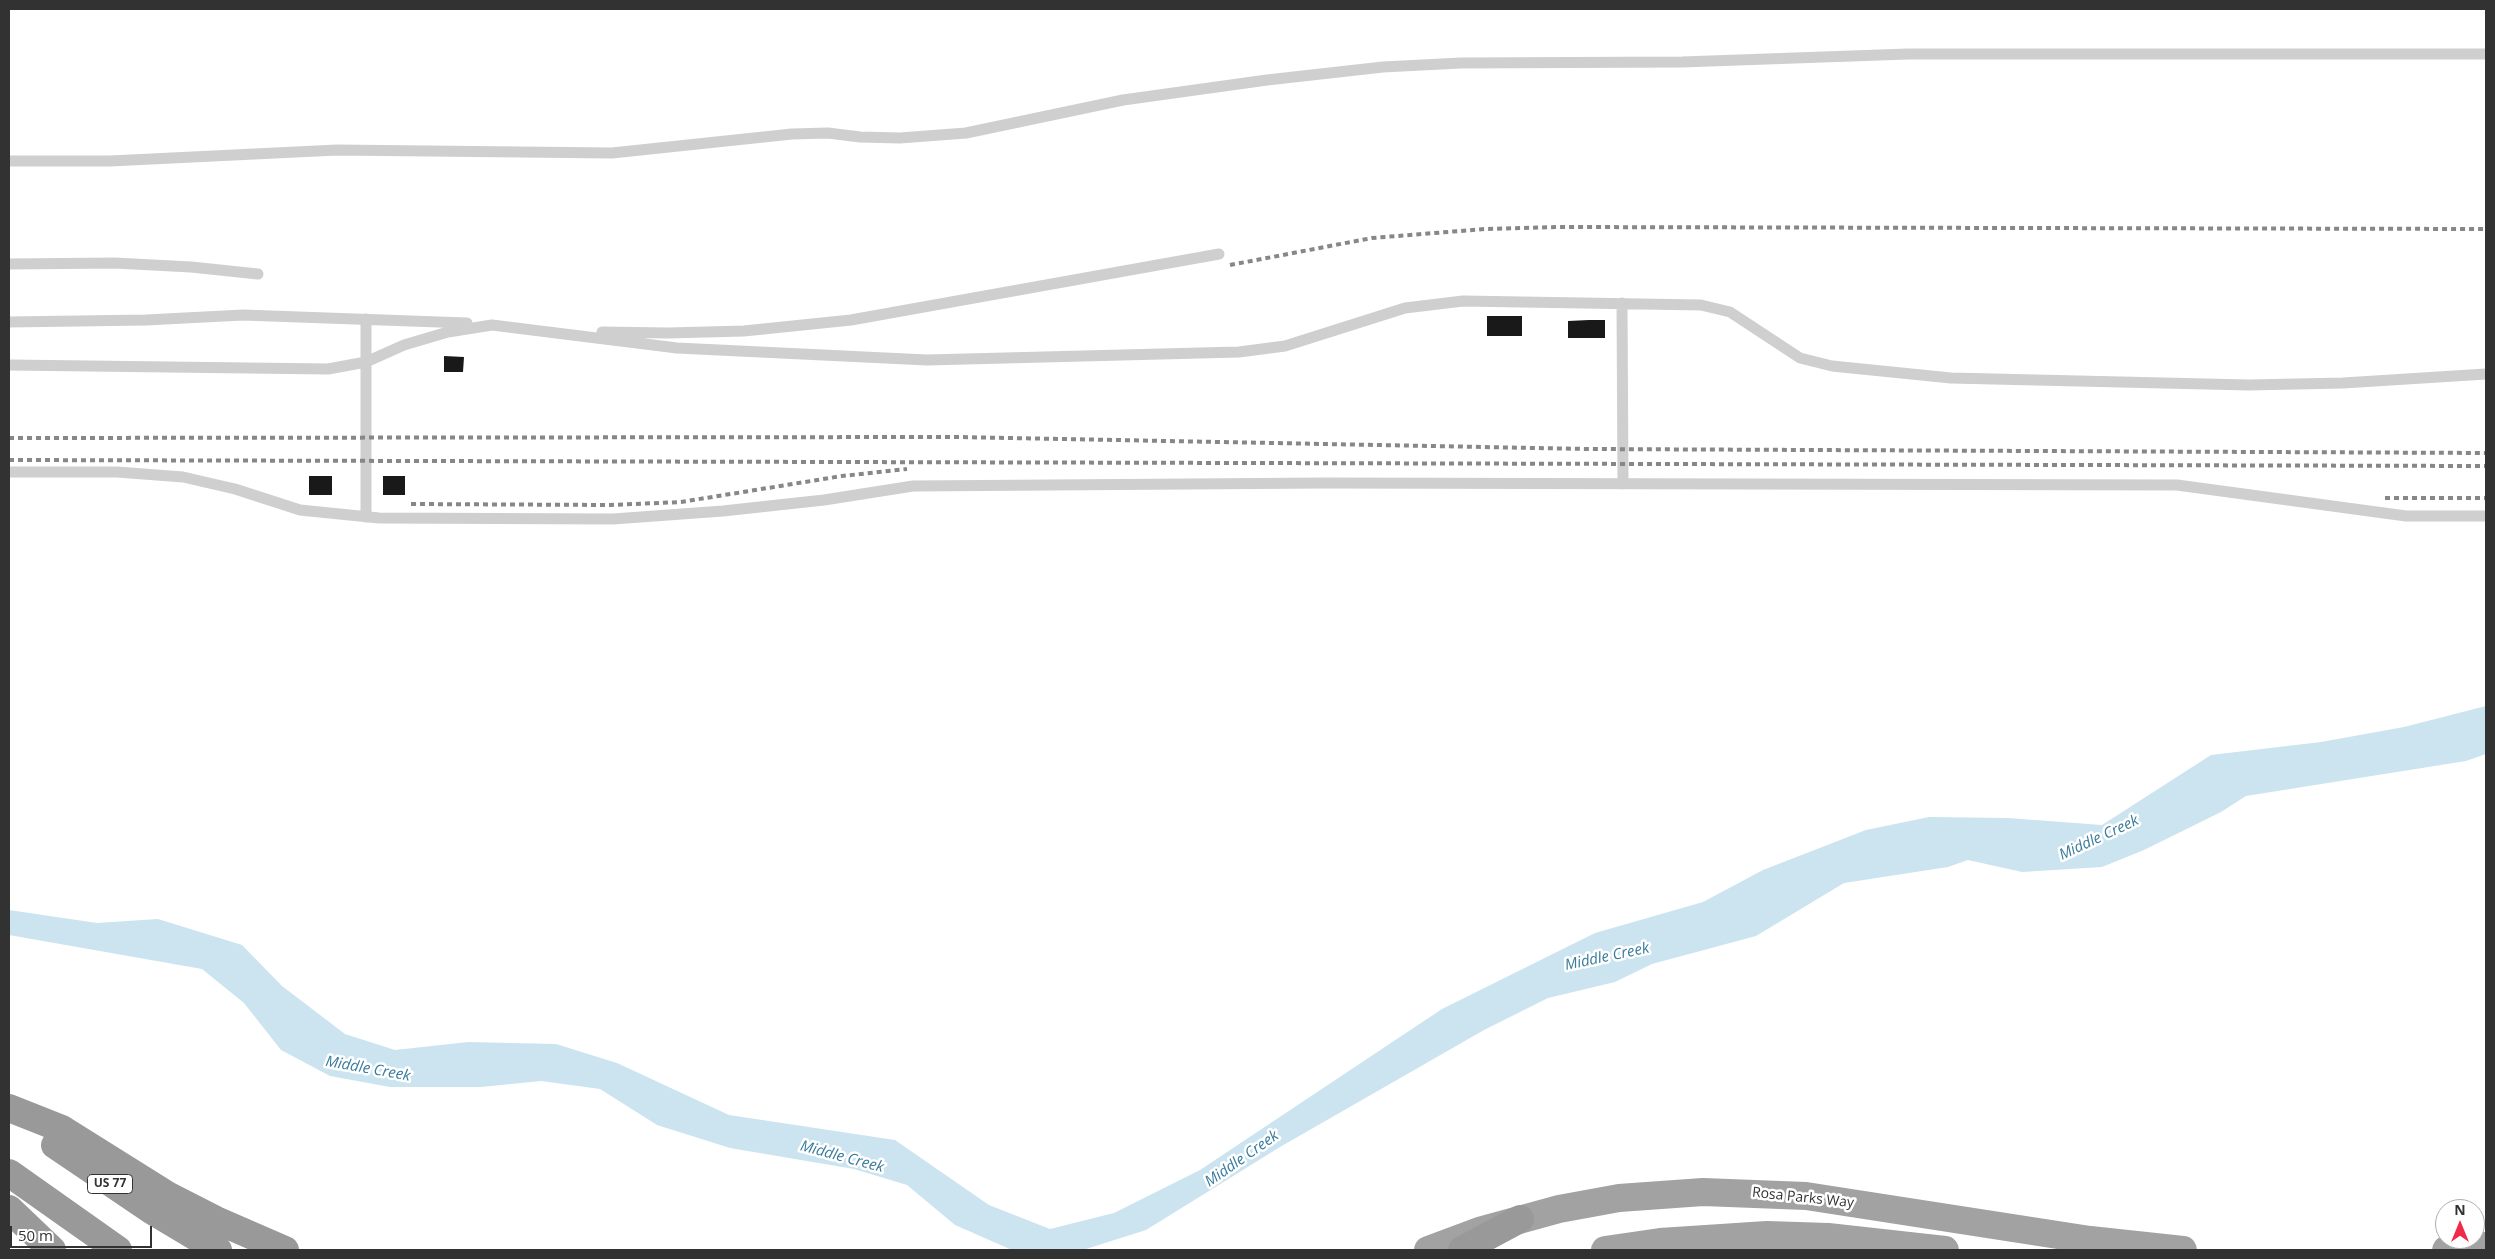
<!DOCTYPE html>
<style>
body{margin:0}
#map{position:relative;width:2495px;height:1259px;overflow:hidden;background:#fff;font-family:"Open Sans",sans-serif}
canvas{display:block}
.frame{position:absolute;inset:0;border:10px solid #323232;pointer-events:none}
.north{position:absolute;left:2435px;top:1199px;width:50px;height:50px;box-sizing:border-box;background:#fff;border:1px solid #adadad;border-radius:50%;rotate:0deg;font-size:14px;font-weight:700;line-height:20px;text-align:center;color:#323232}
.north::after{content:'';display:block;margin:auto;width:18px;height:22px;background:#f12b47;clip-path:polygon(50% 0,100% 100%,50% 72%,0 100%)}
.scale{position:absolute;left:10px;top:1226px;width:142px;height:22px;box-sizing:border-box;border:2px solid #323232;border-top:0;padding-left:6px;font-size:15px;line-height:18px;white-space:nowrap;color:#323232;-webkit-text-stroke:4px #fff;paint-order:stroke}
</style>
<div id="map">
<canvas width="2495" height="1259"></canvas>
<div class="frame"></div>
<div class="north">N</div>
<div class="scale">50 m</div>
</div>
<script>
const context = document.querySelector('canvas').getContext('2d');
context.lineJoin = 'round';
function fillPath(path, color) {
  context.fillStyle = color;
  context.fill(path, 'evenodd');
}
function poly(rows) {
  const path = new Path2D();
  for (const r of rows) {
    path.moveTo(r[0], r[1]);
    for (let i = 2; i < r.length; i += 2) path.lineTo(r[i], r[i + 1]);
  }
  return path;
}
function trace(path, color, width, dash) {
  context.strokeStyle = color;
  context.lineWidth = width;
  context.lineCap = dash ? 'butt' : 'round';
  context.setLineDash(dash || []);
  context.stroke(path);
}
function drawText(font, color, halo, rows, align = 'center') {
  context.font = font + ' "Open Sans",sans-serif';
  context.lineWidth = 5;
  context.setLineDash([]);
  context.textBaseline = 'middle';
  context.strokeStyle = halo;
  context.fillStyle = color;
  for (const [text, x, y, turn = 0] of rows) {
    context.save();
    context.translate(x, y);
    context.rotate((+turn || 0) * Math.PI / 180);
    context.textAlign = isNaN(turn) ? turn : align;
    if (halo) context.strokeText(text, 0, 0);
    context.fillText(text, 0, 0);
    context.restore();
  }
}
const water = poly([
 [2486,706,2486,754,2466,761,2246,796,2221,812,2144,850,2102,867,2022,872,1968,860,1948,867,1844,883,1756,936,1652,964,1615,982,1548,998,1484,1030,1280,1147,1146,1230,1083,1250,1012,1250,955,1225,907,1185,854,1169,730,1148,657,1125,600,1089,541,1081,481,1087,390,1087,330,1076,281,1050,244,1003,202,969,9,935,9,910,97,923,158,919,242,945,282,986,345,1034,395,1050,468,1042,556,1044,617,1063,729,1115,895,1140,989,1205,1050,1229,1114,1213,1200,1170,1442,1009,1595,933,1703,902,1763,870,1866,830,1929,817,2008,818,2102,825,2211,755,2321,742,2404,727]
]);
const building = poly([
 [1487,316,1522,316,1522,336,1487,336],
 [1589,320,1605,320,1605,338,1568,338,1568,321],
 [444,356,464,357,463,372,444,372],
 [309,476,332,476,332,495,309,495],
 [383,476,405,476,405,495,383,495]
]);
const service = poly([
 [9,161,110,161,337,150,612,153,792,134,828,133,860,137,900,138,966,133,1123,100,1267,80,1383,67,1461,63,1682,62,1908,54,2486,54],
 [9,264,115,263,191,267,258,274],
 [1622,303,1623,484],
 [9,322,146,320,243,315,467,323],
 [602,332,668,333,744,331,851,320,1219,254],
 [9,365,328,369,366,362,404,345,448,332,492,325,677,348,927,360,1239,352,1285,346,1405,308,1463,301,1701,305,1730,312,1800,358,1832,366,1951,378,2249,385,2343,383,2486,374],
 [9,472,117,472,183,477,235,489,300,510,379,518,613,519,723,511,824,500,913,486,1325,483,2177,485,2406,516,2486,516],
 [366,517,366,319]
]);
const trunk = poly([
 [1428,1250,1479,1231,1559,1209,1619,1198,1703,1192,1806,1196,2090,1240,2183,1250],
 [1605,1250,1660,1242,1767,1235,1828,1237,1945,1250],
 [2446,1250,2486,1246]
]);
const motorway = poly([
 [9,1108,62,1129,169,1196,216,1220,285,1250],
 [55,1145,151,1210,218,1250],
 [9,1173,118,1250],
 [9,1209,52,1250],
 [1462,1250,1520,1219]
]);
const rail = poly([
 [1230,265,1372,238,1485,229,1557,227,2486,229],
 [9,438,957,437,1588,449,2486,453],
 [9,460,2486,466],
 [2385,498,2486,498],
 [411,504,610,505,681,502,842,476,907,469]
]);
const shields = [
 [110,1184,45]
];
const shieldNames = [
 ["US 77",110,1184]
];
const streetNames = [
 ["Rosa Parks Way",1803,1198,6]
];
const waterNames = [
 ["Middle Creek",2099,838,-25],
 ["Middle Creek",1607,957,-12],
 ["Middle Creek",368,1069,10],
 ["Middle Creek",842,1157,15],
 ["Middle Creek",1242,1159,-35]
];
fillPath(water, '#cbe4ef');
fillPath(building, '#191919');
trace(service, '#cfcfcf', 11);
trace(trunk, '#a2a2a2', 28);
trace(motorway, '#999', 28);
trace(rail, '#878787', 4, [5, 4]);
for (const [x, y, w] of shields) {
  const box = new Path2D();
  box.roundRect(x - w / 2, y - 9.5, w, 19, 4);
  context.fillStyle = '#fff';
  context.fill(box);
  trace(box, '#323232', 1);
}
drawText('bold 12px', '#323232', null, shieldNames);
drawText('14px', '#323232', '#fff', streetNames);
drawText('italic 15px', '#387b9b', '#fff', waterNames);
</script>
